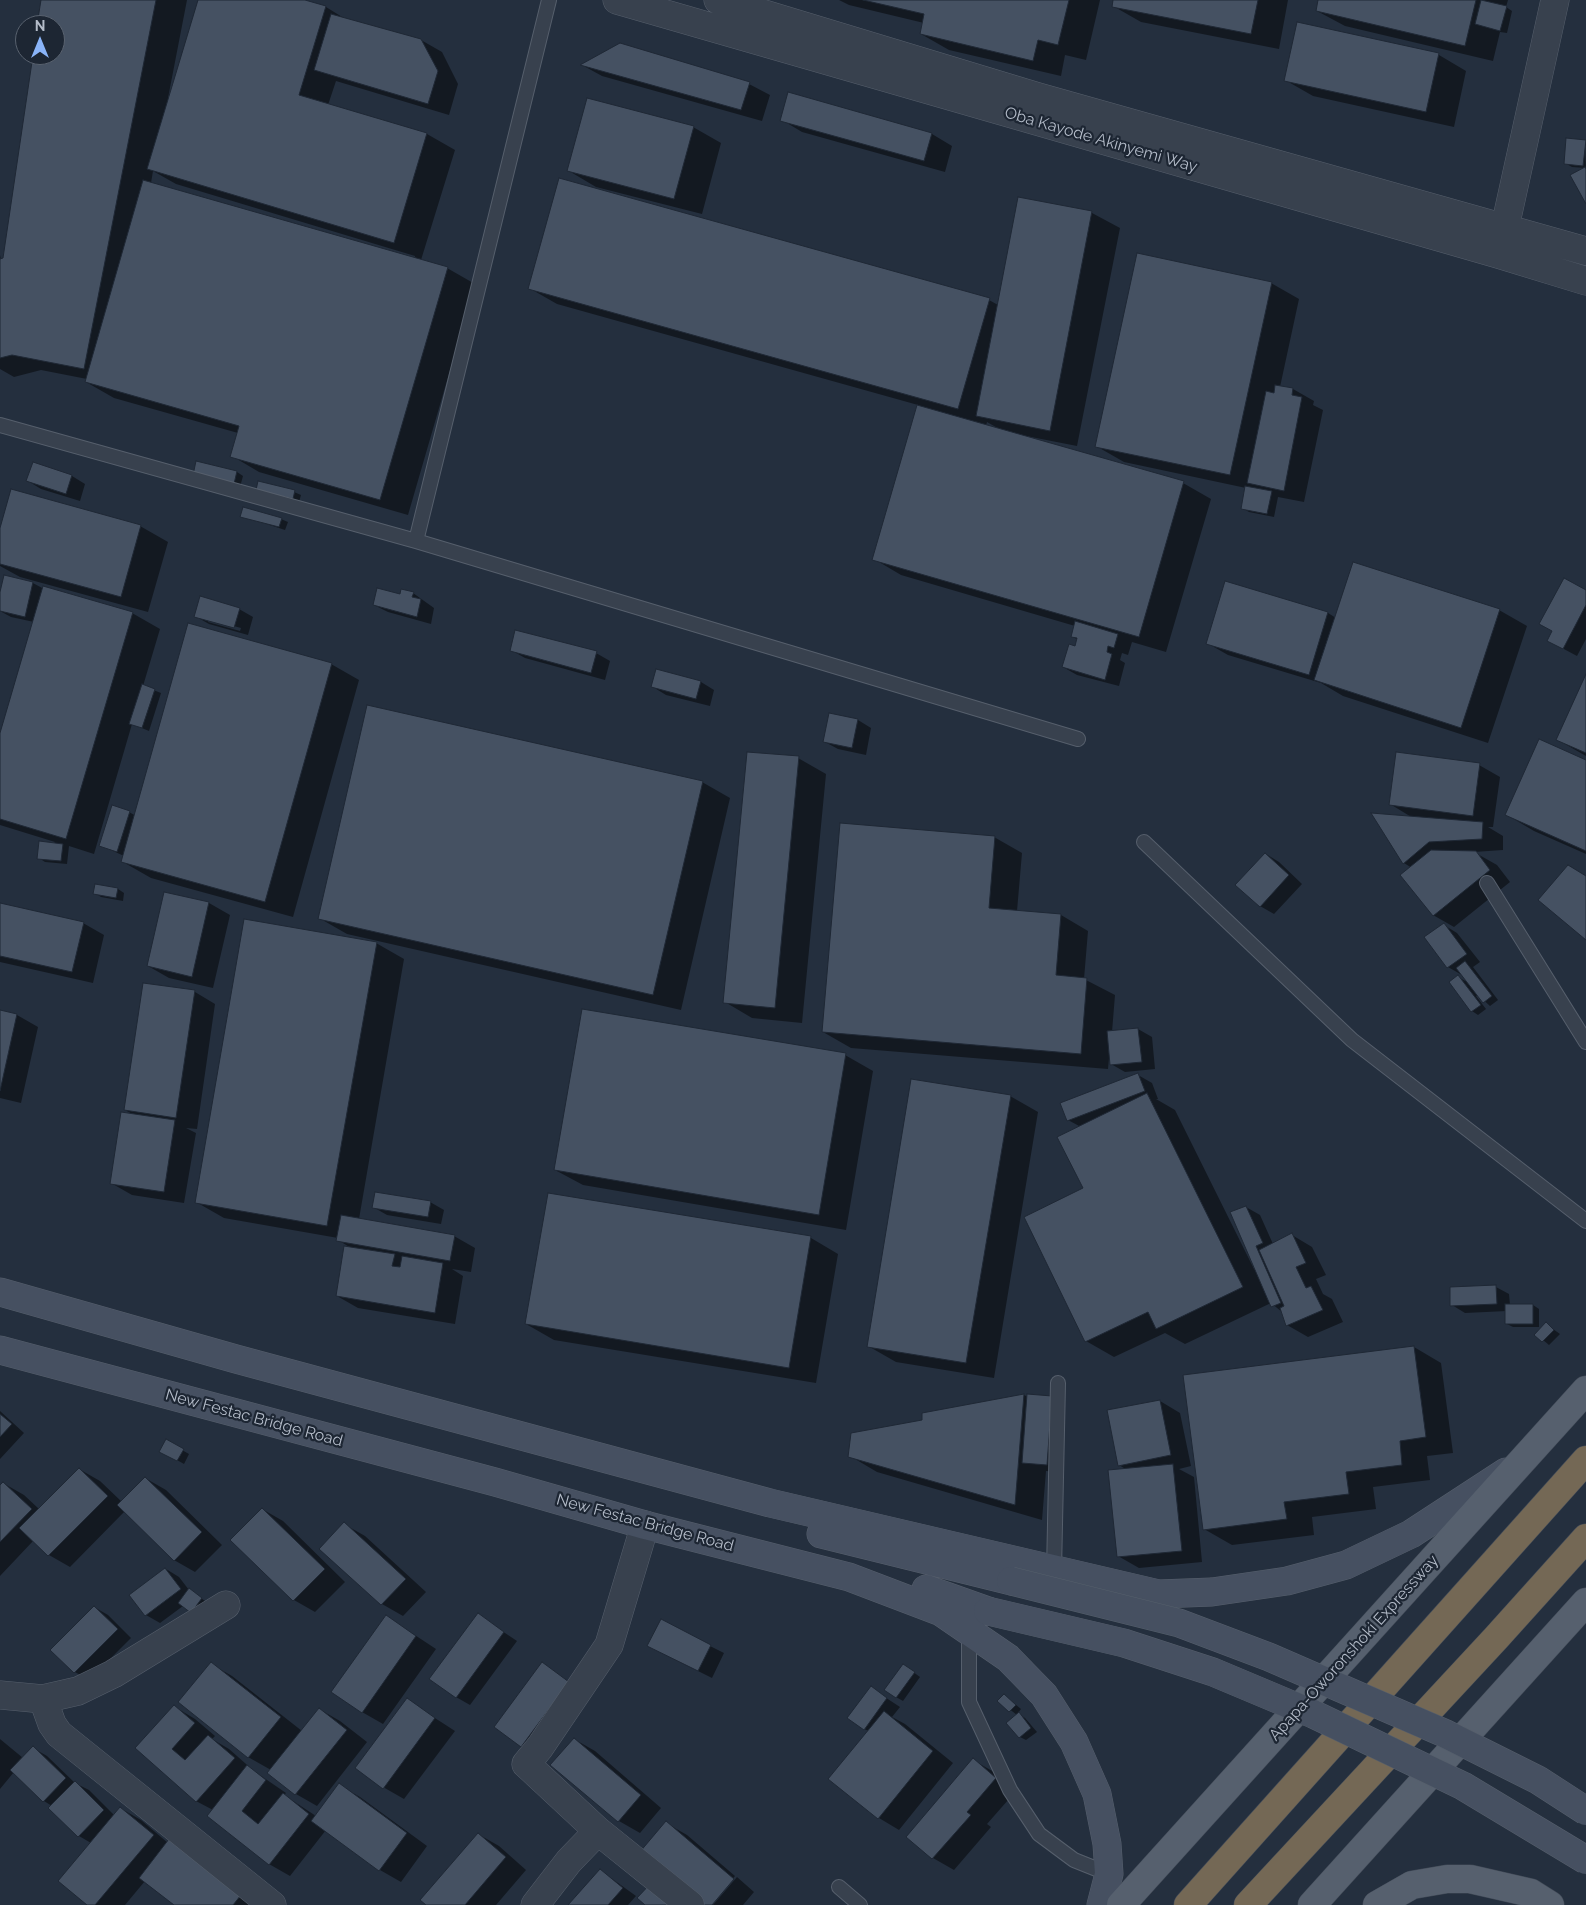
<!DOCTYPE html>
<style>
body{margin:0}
#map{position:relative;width:1586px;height:1905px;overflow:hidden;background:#242f3e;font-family:Raleway,sans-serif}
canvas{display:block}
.north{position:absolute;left:15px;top:15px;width:50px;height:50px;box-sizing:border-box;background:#1d2633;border:1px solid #59626f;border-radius:50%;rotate:0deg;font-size:14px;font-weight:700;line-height:20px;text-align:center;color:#b4bcc9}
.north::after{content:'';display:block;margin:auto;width:18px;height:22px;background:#8ab4f8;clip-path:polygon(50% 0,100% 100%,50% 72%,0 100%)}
</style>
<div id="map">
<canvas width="1586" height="1905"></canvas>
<div class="north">N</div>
</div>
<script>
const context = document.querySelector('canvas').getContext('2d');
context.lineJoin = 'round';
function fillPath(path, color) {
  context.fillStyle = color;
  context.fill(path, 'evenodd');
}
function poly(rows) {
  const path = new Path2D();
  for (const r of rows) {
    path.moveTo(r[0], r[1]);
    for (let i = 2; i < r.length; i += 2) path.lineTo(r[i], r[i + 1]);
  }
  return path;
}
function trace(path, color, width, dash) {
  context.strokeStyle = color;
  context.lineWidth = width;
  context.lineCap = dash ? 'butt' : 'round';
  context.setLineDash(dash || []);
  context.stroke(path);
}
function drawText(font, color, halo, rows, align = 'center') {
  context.font = font + ' Raleway,sans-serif';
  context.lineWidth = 4.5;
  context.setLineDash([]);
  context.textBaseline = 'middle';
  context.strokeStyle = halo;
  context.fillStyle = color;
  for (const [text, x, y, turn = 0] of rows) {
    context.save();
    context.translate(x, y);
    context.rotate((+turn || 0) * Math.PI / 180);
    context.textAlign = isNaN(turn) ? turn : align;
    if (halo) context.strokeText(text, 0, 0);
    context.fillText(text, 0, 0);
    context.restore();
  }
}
const shadow = poly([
 [42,0,187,0,168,98,169,98,199,0,301,0,326,7,347,20,421,40,442,52,458,84,449,115,336,81,328,105,427,134,455,150,421,260,447,268,475,284,408,515,259,472,232,456,238,433,114,398,86,382,87,379,41,370,14,377,0,369,0,255,1,260,4,259,34,55,55,55,55,25,38,25],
 [153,171,176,184,415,256,415,258,151,183],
 [839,0,1100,0,1086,60,1065,55,1061,76,949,50,921,34,924,23,849,5],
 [1114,0,1288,0,1279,49,1141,22,1113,6],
 [1320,0,1508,0,1506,7,1512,11,1507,33,1500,32,1493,61,1345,26,1317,11],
 [1439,55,1466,71,1454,127,1313,96,1285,80],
 [582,65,749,84,770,95,762,121,602,76],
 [782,120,932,134,952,146,945,172,802,132],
 [693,127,721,143,702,214,596,187,569,171],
 [1585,141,1586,168,1572,167,1565,163],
 [1019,199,1092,213,1120,228,1077,446,1026,436,1026,438,1183,483,1211,499,1166,652,1132,642,1128,655,1122,653,1120,660,1125,663,1119,686,1077,675,1063,667,1076,647,1078,640,1072,636,1075,626,901,575,874,559,918,405,557,304,529,288,989,300,998,305],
 [987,422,1001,430,986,426],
 [1271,283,1299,299,1280,387,1293,389,1314,401,1313,405,1323,410,1304,502,1278,497,1274,517,1249,512,1242,508,1246,488,1124,462,1096,446],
 [237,472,243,476,240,487,201,478],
 [72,476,85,484,80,501,41,489,28,481],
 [294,492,301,495,299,502,264,493],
 [242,516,281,519,288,522,285,530],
 [140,526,168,542,148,612,20,577,0,566,0,532],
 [31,582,44,589,132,613,160,629,143,686,161,693,149,731,132,724,94,854,69,846,67,864,45,862,39,858,55,842,0,825,0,737,34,622,11,617,0,611,0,597],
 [1226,582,1328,613,1336,618,1499,610,1527,626,1488,743,1343,696,1321,683,1228,655,1207,643],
 [1586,591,1586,639,1577,656,1562,648],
 [413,593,434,608,431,624,388,612,374,605],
 [239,609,253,617,248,635,209,624,195,616],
 [208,619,241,628,240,631,208,622],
 [511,650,596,653,610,661,605,680,525,658],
 [331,664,359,680,293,917,151,878,123,862,124,856,100,845,129,812,136,816],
 [657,671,701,682,714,690,710,706,666,695,653,687],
 [1586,677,1586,756,1558,740],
 [858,720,871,728,866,755,838,749,825,742],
 [798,758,826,774,802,1023,752,1018,725,1002],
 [1586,761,1586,854,1534,831,1507,815],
 [1479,765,1500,777,1493,827,1488,827,1503,836,1503,850,1474,852,1497,865,1510,882,1454,927,1433,915,1412,868,1404,863,1413,818,1390,804],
 [702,782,730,798,681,1010,347,934,319,918],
 [994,837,1022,853,1017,911,1061,915,1088,931,1084,979,1115,995,1112,1032,1138,1029,1152,1037,1155,1069,1125,1072,1111,1064,1109,1058,1108,1069,851,1048,823,1032],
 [1266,854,1279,862,1302,884,1274,914,1260,906],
 [118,889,124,893,123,901,101,897,95,893],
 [165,893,209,903,230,915,213,988,169,978,148,966],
 [0,904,83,923,104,935,93,983,0,962],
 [1444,925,1457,933,1480,962,1473,967,1498,1000,1490,1006,1478,995,1476,996,1486,1009,1478,1015,1472,1011,1451,982,1458,977,1469,983,1462,975,1448,967,1426,938],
 [376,943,404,959,359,1219,454,1236,475,1248,471,1272,452,1269,463,1276,455,1324,358,1308,337,1296,351,1248,338,1240,338,1238,224,1218,196,1202],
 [195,992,215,1004,197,1129,186,1128,196,1133,184,1203,132,1195,111,1183,134,1115,125,1110],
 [0,1011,17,1015,38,1027,21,1103,0,1098],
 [845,1055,873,1071,846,1230,583,1185,555,1170],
 [1138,1075,1152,1083,1158,1099,1156,1099,1175,1110,1254,1269,1256,1268,1246,1207,1260,1215,1273,1244,1292,1235,1312,1247,1326,1275,1316,1279,1323,1294,1332,1299,1343,1322,1308,1337,1287,1325,1282,1312,1271,1303,1185,1344,1165,1333,1114,1357,1086,1341,1025,1218,1084,1189,1081,1127,1068,1120],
 [1010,1096,1038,1112,994,1378,896,1362,868,1346],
 [549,1194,811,1238,838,1254,816,1383,554,1340,526,1324],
 [430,1202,444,1210,441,1224,387,1215,373,1207],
 [1496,1287,1509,1294,1510,1305,1533,1305,1539,1309,1539,1327,1513,1327,1507,1324,1507,1311,1465,1313,1452,1305],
 [1546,1324,1560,1334,1549,1345,1536,1334],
 [1414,1347,1441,1363,1453,1453,1427,1456,1430,1480,1373,1487,1376,1509,1312,1517,1314,1535,1232,1545,1204,1529],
 [1024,1395,1028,1397,1052,1397,1065,1405,1060,1472,1046,1471,1042,1520,877,1472,850,1456,923,1421],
 [1160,1401,1180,1413,1191,1466,1179,1469,1194,1477,1202,1562,1139,1568,1118,1556,1127,1470,1119,1465],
 [0,1411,24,1433,0,1459],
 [166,1441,189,1454,184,1464,161,1451],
 [79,1469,100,1481,122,1502,145,1478,166,1490,222,1545,195,1572,174,1560,125,1511,70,1567,49,1555,34,1540,0,1576,0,1487,3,1483,24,1495,39,1509],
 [262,1509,283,1521,345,1582,315,1612,294,1600,232,1540],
 [344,1524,365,1536,426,1592,403,1616,382,1604,321,1548],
 [166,1569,179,1577,189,1590,208,1603,198,1615,183,1606,160,1623,146,1615],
 [94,1607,108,1615,131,1638,89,1680,75,1672,52,1650],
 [478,1615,517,1641,470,1705,456,1697],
 [386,1616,436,1649,383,1724,362,1712],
 [710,1646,724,1653,712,1678,662,1653],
 [211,1664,232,1676,302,1731,319,1709,340,1721,367,1742,317,1806,296,1794,268,1773,271,1770,248,1757],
 [542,1664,589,1695,543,1758,496,1726],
 [909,1669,920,1677,903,1701,896,1697],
 [871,1688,900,1707,892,1717,905,1724,953,1763,899,1830,879,1818,830,1779,869,1731,864,1729],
 [1004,1695,1021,1709,1018,1713,1025,1718,1037,1732,1026,1740,1020,1737,1017,1715,999,1701],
 [407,1700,455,1731,404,1799,383,1787],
 [175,1707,195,1719,215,1736,212,1739,229,1749,254,1771,286,1793,284,1795,316,1816,339,1785,360,1797,427,1846,401,1882,380,1870,326,1830,290,1876,269,1864,213,1810,196,1801,137,1748],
 [0,1739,23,1758,33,1748,47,1756,75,1783,89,1790,114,1815,120,1808,141,1820,168,1843,258,1905,176,1905,145,1881,125,1905,89,1905,91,1843,79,1836,52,1806,44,1801,14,1772,0,1789],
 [574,1739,595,1751,661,1808,640,1833,619,1821,552,1765],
 [973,1760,994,1772,1016,1791,987,1824,991,1827,954,1870,933,1858,907,1836],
 [666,1823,687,1835,735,1876,710,1905],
 [478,1834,499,1846,526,1870,496,1905,428,1905],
 [600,1870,636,1896,628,1905,570,1905],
 [737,1877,754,1892,743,1905,713,1905]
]);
const building = poly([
 [41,0,156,0,84,369,12,355,0,358,0,259,3,258,33,55,55,55,55,25,37,25,41,0],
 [198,0,305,0,326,6,299,95,427,133,394,243,147,169,198,0],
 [863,0,1069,0,1058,45,1038,40,1033,61,920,34,924,14,863,0],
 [1113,0,1258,0,1251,34,1112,7,1113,0],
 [1318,0,1476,0,1465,46,1316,11,1318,0],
 [1481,0,1507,6,1500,31,1475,24,1481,0],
 [331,14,421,39,438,71,428,104,314,70,331,14],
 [1297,22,1439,53,1426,112,1284,81,1297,22],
 [620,43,750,82,741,110,580,65,620,43],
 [788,92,932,133,924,161,780,121,788,92],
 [587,98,694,126,674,199,567,171,587,98],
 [1566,138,1586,140,1583,166,1564,164,1566,138],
 [1585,167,1586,169,1586,204,1570,175,1585,167],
 [559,178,990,298,958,409,528,289,559,178],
 [143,180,448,267,380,500,230,457,239,426,85,382,143,180],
 [1018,197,1092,211,1050,431,976,416,1018,197],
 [1137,253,1272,282,1230,475,1095,447,1137,253],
 [1275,385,1293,388,1292,395,1302,397,1284,491,1247,483,1266,391,1274,393,1275,385],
 [917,405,1184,481,1139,637,872,560,917,405],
 [196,461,237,471,234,484,193,475,196,461],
 [33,462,72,475,66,494,26,481,33,462],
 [258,481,295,490,293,499,256,490,258,481],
 [1245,486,1272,491,1267,514,1241,509,1245,486],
 [11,489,141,525,121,597,0,564,0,528,11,489],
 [243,507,282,518,279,527,240,517,243,507],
 [1353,562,1500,609,1461,728,1314,680,1353,562],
 [4,575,33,582,25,617,0,611,0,592,4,575],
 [1564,578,1586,590,1586,605,1563,649,1547,641,1552,631,1539,624,1564,578],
 [1225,581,1328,612,1309,675,1206,644,1225,581],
 [43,586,133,612,66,839,0,819,0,733,43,586],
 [377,588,400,594,401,589,414,592,412,597,421,599,417,617,373,605,377,588],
 [200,596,240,608,234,628,194,617,200,596],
 [1075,621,1118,634,1114,648,1108,646,1107,652,1112,654,1105,680,1062,667,1069,644,1075,646,1077,638,1071,637,1075,621],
 [188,623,332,663,265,902,121,862,188,623],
 [515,630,597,651,591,673,510,651,515,630],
 [656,669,701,681,696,699,651,687,656,669],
 [1586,674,1586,753,1556,740,1586,674],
 [142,684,155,689,142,728,129,724,142,684],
 [367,705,703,781,653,995,318,919,367,705],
 [829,713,858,719,852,748,823,742,829,713],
 [1539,739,1586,760,1586,851,1505,815,1539,739],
 [747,752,799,756,775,1008,723,1003,747,752],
 [1396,752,1480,763,1473,816,1389,805,1396,752],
 [112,805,130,811,117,852,99,846,112,805],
 [1371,813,1483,822,1482,839,1429,842,1403,864,1371,813],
 [840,823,995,836,989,908,1061,914,1056,975,1087,978,1081,1054,822,1032,840,823],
 [39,841,63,844,61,861,37,859,39,841],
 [1431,850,1476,851,1490,870,1433,916,1400,875,1431,850],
 [1265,853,1289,875,1260,907,1235,885,1265,853],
 [1568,865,1586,876,1586,940,1538,900,1568,865],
 [95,884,118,888,116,898,93,894,95,884],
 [164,892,209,902,192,977,147,966,164,892],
 [0,903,84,922,72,972,0,956,0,903],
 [244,919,377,942,327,1226,195,1203,244,919],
 [1444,923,1467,954,1447,968,1424,937,1444,923],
 [1465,961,1492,996,1483,1003,1456,968,1465,961],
 [1458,975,1481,1005,1471,1012,1449,982,1458,975],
 [143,983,195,990,176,1118,124,1110,143,983],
 [582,1009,846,1053,819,1215,554,1170,582,1009],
 [0,1010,17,1014,0,1091,0,1010],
 [1138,1028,1142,1062,1110,1065,1107,1031,1138,1028],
 [1138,1073,1145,1091,1067,1121,1060,1103,1138,1073],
 [911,1079,1011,1095,966,1363,867,1347,911,1079],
 [1147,1093,1243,1287,1156,1329,1148,1312,1085,1342,1024,1217,1083,1188,1057,1137,1147,1093],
 [121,1112,175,1120,164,1192,110,1184,121,1112],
 [375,1192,431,1201,428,1217,372,1208,375,1192],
 [548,1193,811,1236,789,1368,525,1324,548,1193],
 [1246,1206,1263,1243,1256,1246,1281,1303,1271,1307,1230,1212,1246,1206],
 [341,1215,455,1235,450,1261,336,1241,341,1215],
 [1292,1233,1306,1263,1296,1267,1306,1288,1311,1286,1323,1310,1286,1326,1280,1308,1284,1306,1259,1250,1292,1233],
 [344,1246,395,1254,392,1266,400,1267,402,1256,443,1263,435,1313,336,1296,344,1246],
 [1496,1285,1497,1304,1450,1306,1450,1287,1496,1285],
 [1505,1304,1533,1304,1533,1324,1505,1324,1505,1304],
 [1546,1322,1554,1330,1542,1342,1534,1335,1546,1322],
 [1414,1346,1426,1437,1400,1441,1402,1465,1346,1472,1349,1494,1284,1502,1287,1519,1203,1530,1183,1375,1414,1346],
 [1024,1394,1015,1505,848,1457,851,1433,922,1420,922,1413,1024,1394],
 [1027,1394,1052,1396,1047,1465,1022,1463,1027,1394],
 [1160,1400,1171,1455,1118,1466,1107,1410,1160,1400],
 [0,1414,12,1424,0,1437,0,1414],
 [166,1439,184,1449,177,1461,159,1452,166,1439],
 [1173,1464,1182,1551,1117,1557,1108,1470,1173,1464],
 [79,1468,108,1496,48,1556,19,1528,79,1468],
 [145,1477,202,1532,174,1561,117,1505,145,1477],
 [3,1482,32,1509,0,1542,0,1485,3,1482],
 [262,1508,325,1569,293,1601,230,1540,262,1508],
 [344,1522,406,1579,381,1605,319,1549,344,1522],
 [165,1568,181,1589,145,1616,129,1595,165,1568],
 [189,1588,202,1598,191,1613,178,1603,189,1588],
 [94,1606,118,1629,74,1673,50,1650,94,1606],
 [478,1613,504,1632,456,1698,429,1679,478,1613],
 [386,1615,416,1636,362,1713,331,1692,386,1615],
 [661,1619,711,1645,698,1671,647,1646,661,1619],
 [211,1662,281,1717,248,1758,178,1702,211,1662],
 [542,1662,569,1682,521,1747,494,1727,542,1662],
 [903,1664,915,1672,896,1698,884,1690,903,1664],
 [871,1686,887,1698,864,1730,847,1718,871,1686],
 [1004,1694,1016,1705,1009,1712,997,1701,1004,1694],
 [407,1698,435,1718,383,1789,355,1768,407,1698],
 [174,1705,195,1723,172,1749,185,1760,208,1735,235,1758,196,1802,135,1748,174,1705],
 [319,1708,347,1730,295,1795,267,1773,319,1708],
 [884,1711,933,1751,878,1819,828,1779,884,1711],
 [1019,1712,1031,1728,1019,1738,1006,1723,1019,1712],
 [574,1738,641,1795,618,1822,550,1765,574,1738],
 [33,1746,66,1778,43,1802,10,1770,33,1746],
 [973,1758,996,1778,967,1812,971,1815,932,1859,906,1837,973,1758],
 [247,1765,266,1780,242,1811,258,1824,283,1793,309,1814,269,1865,207,1816,247,1765],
 [75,1781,104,1810,78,1837,48,1808,75,1781],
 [339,1783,407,1833,379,1871,311,1821,339,1783],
 [120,1807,154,1835,95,1905,87,1905,58,1881,120,1807],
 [666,1821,734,1879,712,1905,700,1905,639,1853,666,1821],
 [478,1833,506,1857,465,1905,426,1905,420,1900,478,1833],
 [169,1839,241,1895,233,1905,174,1905,139,1878,169,1839],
 [600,1869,623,1888,608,1905,568,1905,600,1869],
 [652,1882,679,1905,645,1905,637,1898,652,1882]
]);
const service = poly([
 [0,425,416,541,1078,739],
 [416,541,549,0],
 [1144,842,1352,1040,1586,1221],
 [1487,883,1586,1042],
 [1054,1571,1058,1383],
 [969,1631,969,1702,1010,1790,1039,1834,1074,1860,1109,1874],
 [839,1887,860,1905]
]);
const minor = poly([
 [617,0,1498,254,1586,281],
 [718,0,1038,97,1586,251],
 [1501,245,1555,0],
 [645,1525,609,1645,540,1747,526,1764,598,1831,690,1905],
 [0,1695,43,1699,78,1691,113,1674,226,1605],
 [43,1699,52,1724,59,1734,272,1905],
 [535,1905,569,1861,598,1831]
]);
const secondary = poly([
 [0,1292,236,1359,770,1503,1159,1594,1212,1592,1287,1581,1346,1565,1411,1534,1506,1472],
 [0,1350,495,1482,645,1525,849,1577,941,1612,1008,1658,1044,1695,1074,1742,1097,1794,1107,1844,1109,1874,1101,1905],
 [821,1534,1011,1581],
 [926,1589,988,1611]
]);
const primary = poly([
 [1121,1905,1586,1390],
 [1312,1905,1586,1602],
 [1377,1905,1412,1885,1447,1879,1470,1879,1531,1893,1550,1905]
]);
const motorway = poly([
 [1188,1905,1586,1460],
 [1248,1905,1496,1638,1586,1538]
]);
const secondaryBridge = poly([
 [1011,1581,1179,1623,1269,1657,1444,1733,1538,1780,1586,1811],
 [988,1611,1124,1643,1213,1672,1313,1714,1463,1786,1586,1860]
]);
const streetNames = [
 ["Oba Kayode Akinyemi Way",1101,140,16],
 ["New Festac Bridge Road",254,1418,15],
 ["New Festac Bridge Road",645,1523,15],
 ["Apapa-Oworonshoki Expressway",1354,1648,-48]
];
fillPath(shadow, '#0007');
fillPath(building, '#455162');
trace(building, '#1f2835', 1);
trace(service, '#565f6c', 16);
trace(minor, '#565f6c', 29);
trace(secondary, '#565f6c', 29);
trace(primary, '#414a57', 29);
trace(motorway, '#434c59', 29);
trace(service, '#38414e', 14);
trace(minor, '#38414e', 28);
trace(secondary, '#465061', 28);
trace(primary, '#56606e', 28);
trace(motorway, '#746855', 28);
trace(secondaryBridge, '#565f6c', 29, []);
trace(secondaryBridge, '#465061', 28);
drawText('16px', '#b4bcc9', '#1d2633', streetNames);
</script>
